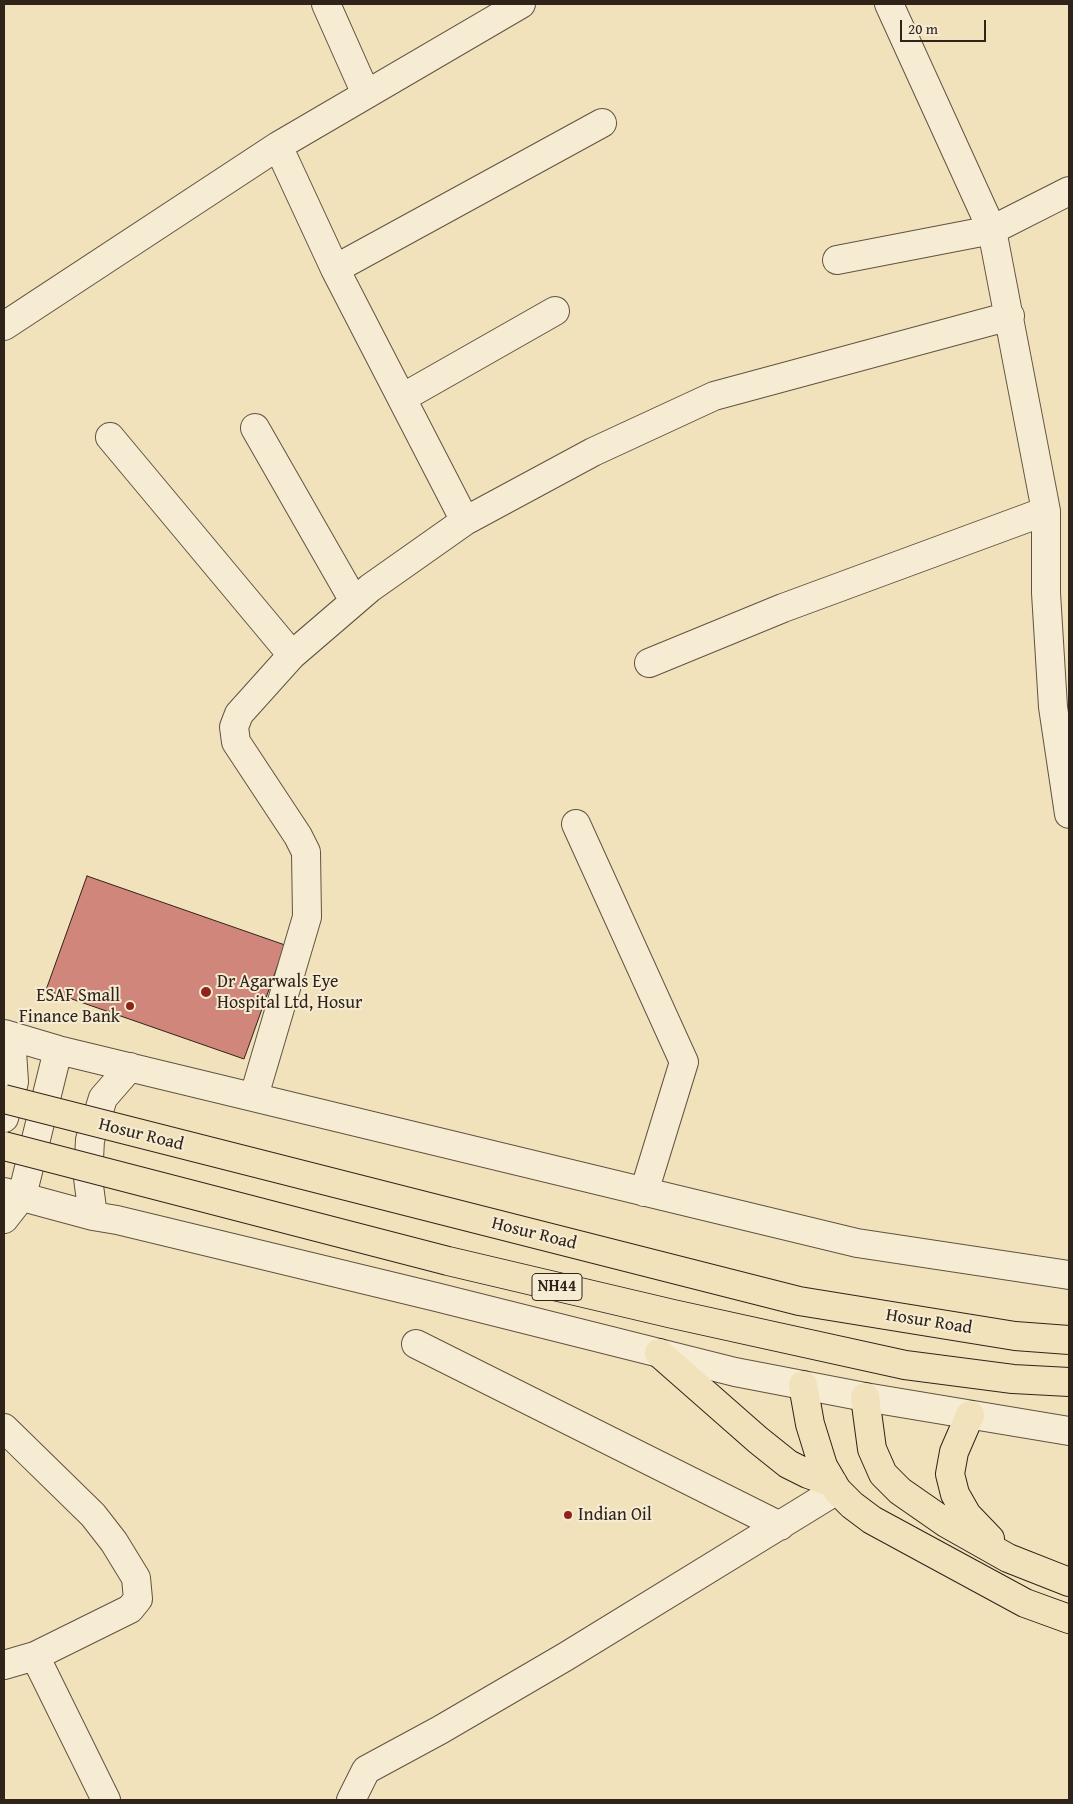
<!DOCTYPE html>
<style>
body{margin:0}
#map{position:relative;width:1073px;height:1804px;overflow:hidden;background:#f1e2bb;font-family:"Gentium Book Plus",serif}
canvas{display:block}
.frame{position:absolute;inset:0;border:5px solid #2f231a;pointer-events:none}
.scale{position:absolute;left:900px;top:20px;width:86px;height:22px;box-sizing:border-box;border:2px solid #2f231a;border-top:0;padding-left:6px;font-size:15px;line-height:18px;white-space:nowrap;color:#2f231a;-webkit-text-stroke:4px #f6ecd3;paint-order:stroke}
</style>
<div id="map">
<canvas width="1073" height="1804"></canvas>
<div class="frame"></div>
<div class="scale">20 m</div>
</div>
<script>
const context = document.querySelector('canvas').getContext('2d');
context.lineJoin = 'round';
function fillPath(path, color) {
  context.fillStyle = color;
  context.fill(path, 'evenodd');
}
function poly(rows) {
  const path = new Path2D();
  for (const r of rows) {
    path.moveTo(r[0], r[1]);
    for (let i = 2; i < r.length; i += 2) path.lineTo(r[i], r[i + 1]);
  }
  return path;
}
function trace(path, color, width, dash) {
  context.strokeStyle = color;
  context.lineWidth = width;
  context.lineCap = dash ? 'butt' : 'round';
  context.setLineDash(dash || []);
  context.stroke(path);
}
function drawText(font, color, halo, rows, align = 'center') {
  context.font = font + ' "Gentium Book Plus",serif';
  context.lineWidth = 4;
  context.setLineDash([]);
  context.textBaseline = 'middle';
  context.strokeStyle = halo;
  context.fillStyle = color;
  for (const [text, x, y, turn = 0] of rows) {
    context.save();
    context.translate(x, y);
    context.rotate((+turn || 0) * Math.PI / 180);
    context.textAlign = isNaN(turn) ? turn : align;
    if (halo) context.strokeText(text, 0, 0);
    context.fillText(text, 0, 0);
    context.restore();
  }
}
const building = poly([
 [87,876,285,945,244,1059,46,990,87,876]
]);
const minor = poly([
 [326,4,366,94],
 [889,4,992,230,1046,511,1046,593,1053,707,1069,814],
 [278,146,335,269,465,521],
 [837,260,992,230,1069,191],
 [335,269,602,123],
 [4,326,278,146,521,4],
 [402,398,555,311],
 [255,428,354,601],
 [110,437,292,655],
 [649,663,783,608,1046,511],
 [576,824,684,1062,644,1192],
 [4,1034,58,1050,857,1243,1069,1275],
 [254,1096,307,917,306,852,298,836,236,742,234,727,239,714,292,655,370,588,465,521,593,452,714,396,1010,316],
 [4,1118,14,1082,11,1036],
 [4,1192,93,1216,117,1220,436,1297,735,1372,865,1397,1069,1431],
 [93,1216,88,1178,90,1140,103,1098,130,1067],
 [4,1219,22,1196,58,1050],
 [416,1344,780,1526],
 [4,1428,93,1515,114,1542,136,1578,138,1599,130,1609,35,1656,4,1665],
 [35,1656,106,1800],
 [351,1800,366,1770,440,1730,565,1657,837,1490]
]);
const major = poly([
 [659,1353,758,1440,788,1464,808,1474,833,1483],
 [803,1385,810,1424,823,1466,837,1490,852,1505,872,1520,1025,1603,1069,1619],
 [865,1397,872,1449,883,1474,900,1491,946,1523,1008,1558,1069,1582],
 [970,1415,954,1452,950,1474,955,1494,967,1515,990,1539]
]);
const highwayBridge = poly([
 [4,1099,799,1301,1015,1336,1069,1340],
 [4,1146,448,1261,673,1314,905,1365,1013,1379,1069,1382]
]);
const markers = [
 [206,992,6,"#8f2418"],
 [130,1006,5,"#8f2418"],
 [568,1515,5,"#8f2418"]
];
const shields = [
 [557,1287,50]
];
const shieldNames = [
 ["NH44",557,1287]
];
const poiNames = [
 ["Dr Agarwals Eye",217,982],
 ["Hospital Ltd, Hosur",217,1003],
 ["ESAF Small",120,996,"right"],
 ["Finance Bank",120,1017,"right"],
 ["Indian Oil",578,1515]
];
const streetNames = [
 ["Hosur Road",141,1135,14],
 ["Hosur Road",534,1234,14],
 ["Hosur Road",929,1322,9]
];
fillPath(building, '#d0867b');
trace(building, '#2f231a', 1);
trace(minor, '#605342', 30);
trace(major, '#2f231a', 30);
trace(minor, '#f6ecd3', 28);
trace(major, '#f1e2bb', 28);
trace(highwayBridge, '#2f231a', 30, []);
trace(highwayBridge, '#f1e2bb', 28);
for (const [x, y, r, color] of markers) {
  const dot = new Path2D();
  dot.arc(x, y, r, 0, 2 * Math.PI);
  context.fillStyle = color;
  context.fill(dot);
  trace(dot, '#f6ecd3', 2);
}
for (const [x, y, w] of shields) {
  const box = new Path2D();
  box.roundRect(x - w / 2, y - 13.5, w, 27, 4);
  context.fillStyle = '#f6ecd3';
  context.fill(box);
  trace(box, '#2f231a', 1);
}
drawText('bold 16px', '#2f231a', null, shieldNames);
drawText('18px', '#2f231a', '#f6ecd3', poiNames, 'left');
drawText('18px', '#2f231a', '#f6ecd3', streetNames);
</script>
